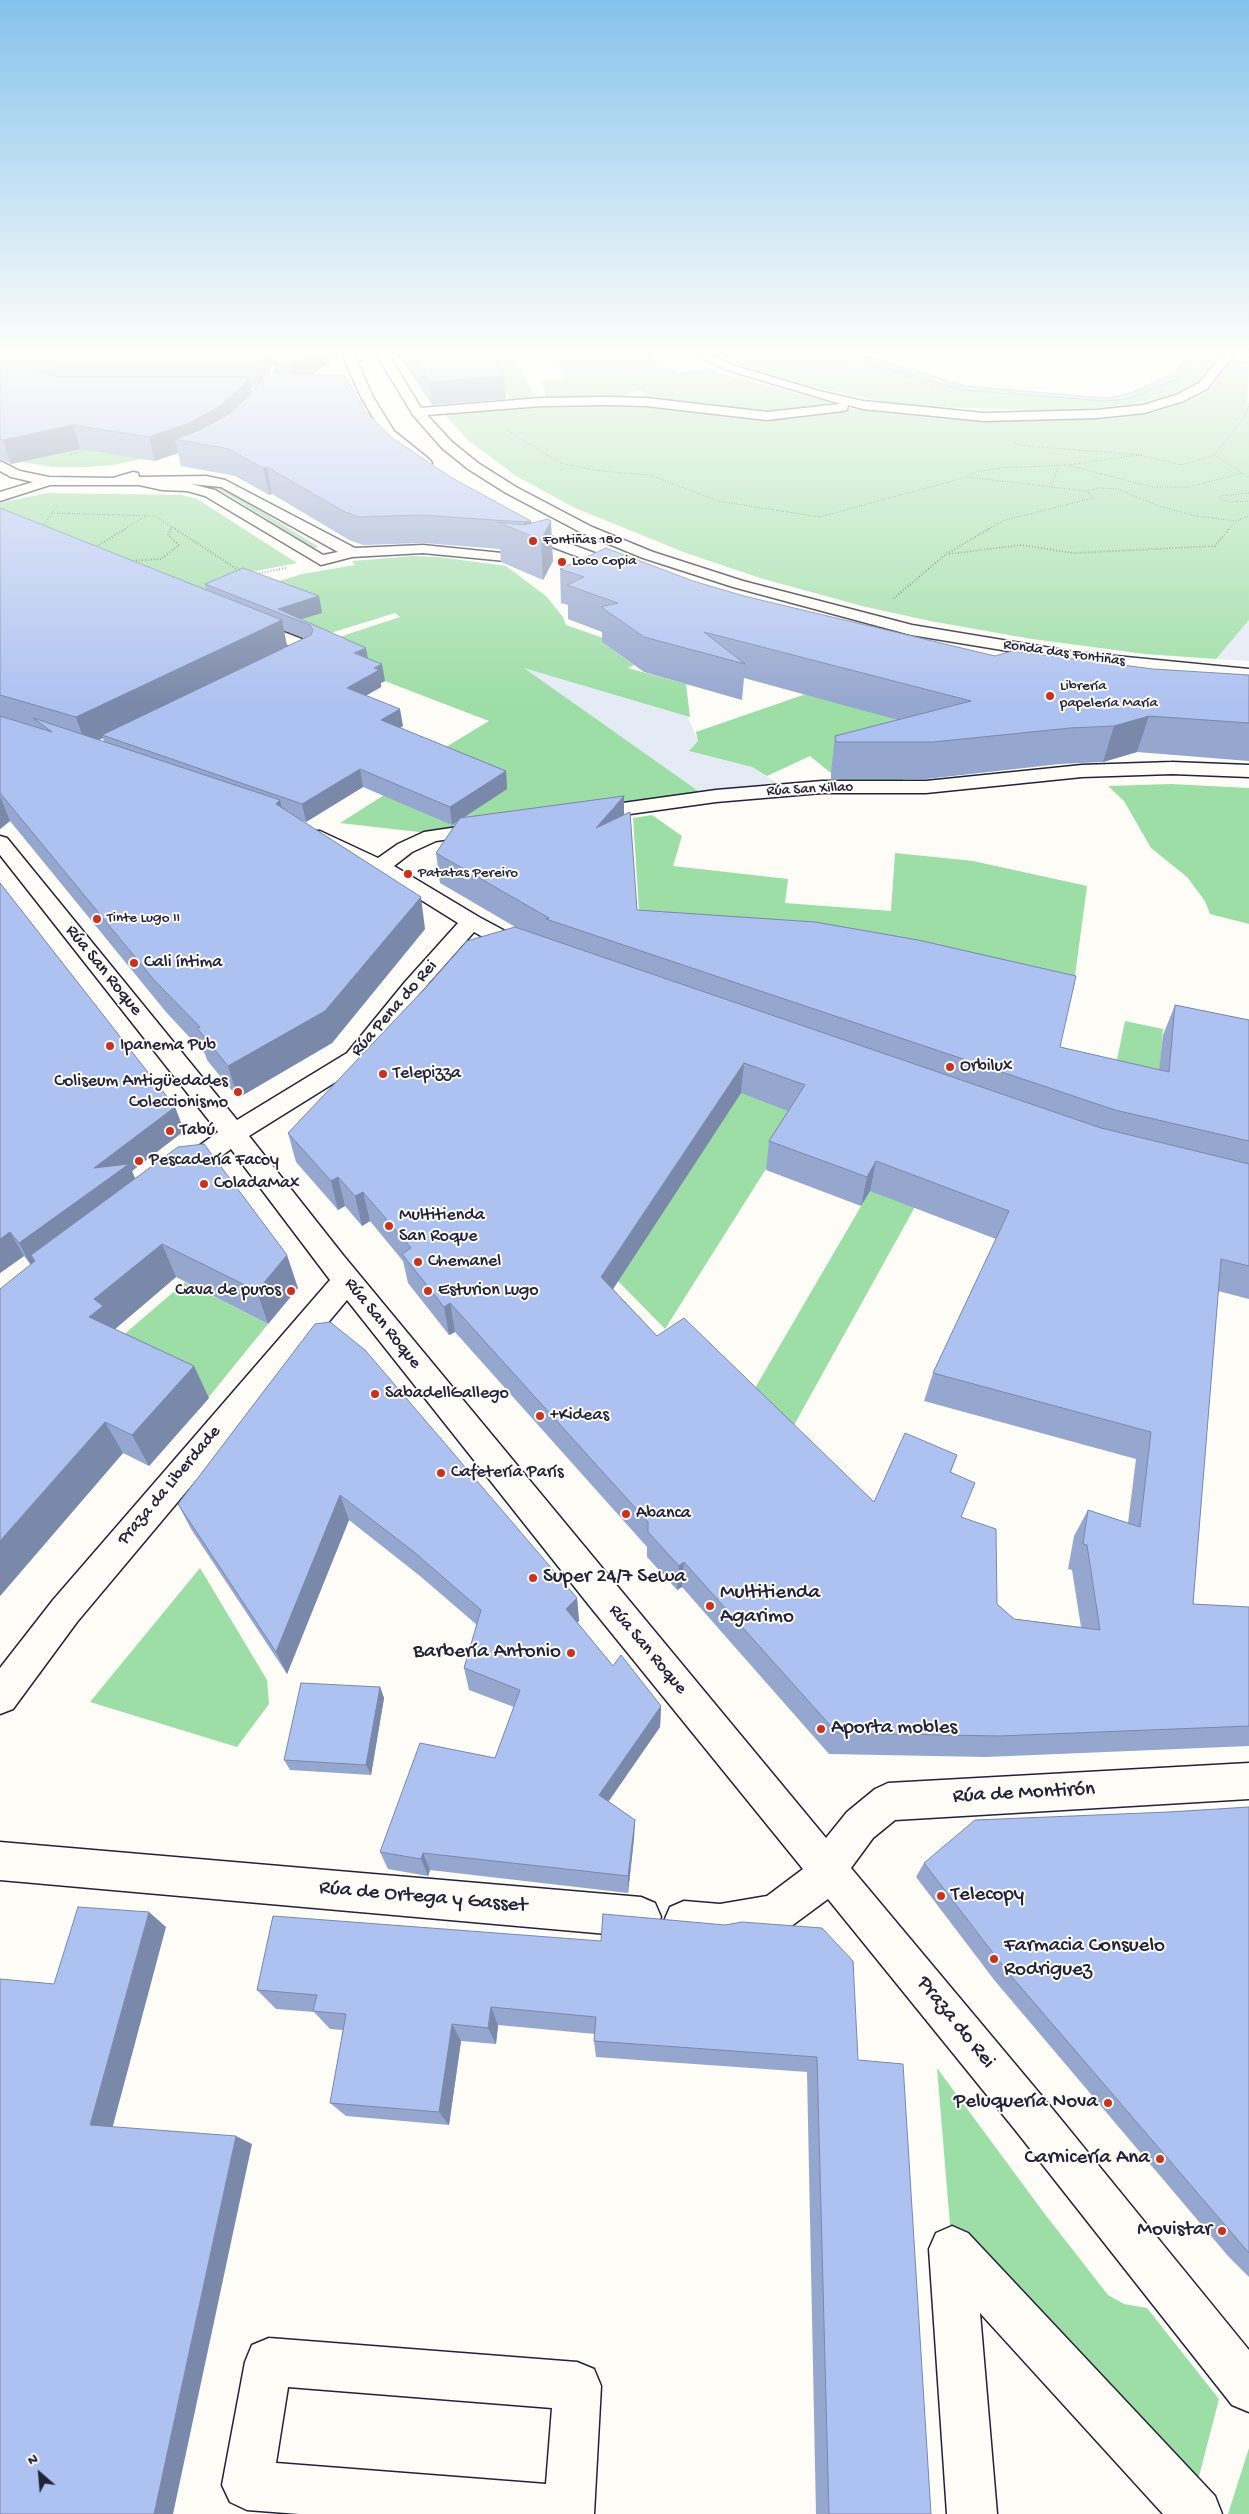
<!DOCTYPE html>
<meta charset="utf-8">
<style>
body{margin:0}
#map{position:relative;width:1249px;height:2514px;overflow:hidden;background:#fdfcf7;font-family:"Gochi Hand",sans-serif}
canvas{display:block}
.north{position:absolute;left:15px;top:2449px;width:50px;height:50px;-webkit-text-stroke:4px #fdfcf7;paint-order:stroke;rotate:333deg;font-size:14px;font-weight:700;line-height:20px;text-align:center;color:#22223b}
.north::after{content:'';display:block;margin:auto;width:18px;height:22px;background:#22223b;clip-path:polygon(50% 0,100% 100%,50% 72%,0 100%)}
</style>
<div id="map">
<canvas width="1249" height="2514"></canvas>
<div class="north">N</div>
</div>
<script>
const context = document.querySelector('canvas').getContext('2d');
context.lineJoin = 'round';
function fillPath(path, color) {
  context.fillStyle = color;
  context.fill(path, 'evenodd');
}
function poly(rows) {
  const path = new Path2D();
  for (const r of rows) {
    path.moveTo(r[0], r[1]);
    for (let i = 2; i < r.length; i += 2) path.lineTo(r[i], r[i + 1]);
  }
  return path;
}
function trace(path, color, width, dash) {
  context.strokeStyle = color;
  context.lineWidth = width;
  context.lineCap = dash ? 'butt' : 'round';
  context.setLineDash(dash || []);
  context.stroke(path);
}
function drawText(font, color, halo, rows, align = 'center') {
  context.font = font + ' "Gochi Hand",sans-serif';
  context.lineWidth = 4;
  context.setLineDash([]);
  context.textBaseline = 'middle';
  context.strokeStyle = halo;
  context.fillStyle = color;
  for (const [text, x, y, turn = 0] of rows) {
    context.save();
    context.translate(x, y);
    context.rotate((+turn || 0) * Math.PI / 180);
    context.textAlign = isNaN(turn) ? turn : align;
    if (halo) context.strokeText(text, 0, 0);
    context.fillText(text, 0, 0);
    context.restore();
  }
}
const built = poly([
 [1249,620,1249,661,1216,659],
 [522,667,687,715,698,741,689,751,752,767,785,788,701,793]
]);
const green = poly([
 [478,352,503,352,518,366,535,395,533,399,512,402],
 [547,352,646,352,678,373,707,367,719,373,836,404,831,407,764,414,646,399,645,393,638,390,620,398,548,400,541,381,566,378],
 [708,352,832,352,963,390,1105,401,1180,378,1204,352,1219,352,1196,384,1168,397,1108,409,1065,411,903,406,803,385,746,367],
 [1232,360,1249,362,1247,403,1249,403,1249,620,1216,659,1145,654,1032,639,930,621,862,606,760,578,686,553,575,508,516,476,469,441,443,413,525,406,609,402,686,409,745,418,768,419,853,409,933,418,999,422,1108,419,1155,412,1195,399,1215,385],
 [0,394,109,442,165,454,114,465,87,467,53,467,20,462],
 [184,482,218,486,227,490,319,547,314,548,225,493,212,488,181,485],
 [47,493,182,495,197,499,297,563,251,572,181,605,0,530,0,503],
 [413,556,439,557,506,566,546,596,563,617,566,625,609,640,602,642,634,665,628,668,686,684,690,717,524,668,701,793,428,833,340,823,444,757,436,753,489,721,356,670,318,644,400,617,395,613,308,640,243,615,257,588,302,574,355,565,352,561],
 [887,666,1003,687,853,739,905,781,842,782,810,756,767,776,752,767,689,751,698,741,696,732],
 [1171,784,1249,788,1249,924,1210,914,1205,901,1187,877,1151,848,1124,801,1108,786],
 [652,815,682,836,673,866,788,879,785,903,891,911,895,853,973,861,1087,886,1073,991,930,961,640,925,633,818],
 [1125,1021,1163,1029,1155,1130,1105,1118],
 [741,1092,800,1115,665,1329,618,1281],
 [913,1117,957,1131,783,1445,744,1407],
 [185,1282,268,1324,208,1398,106,1350],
 [200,1568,267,1680,269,1704,237,1747,90,1702],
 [937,2068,1044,2213,1108,2295,1124,2304,1147,2308,1219,2399,1191,2507,952,2249],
 [1249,2448,1249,2514,1228,2514]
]);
const water = poly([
 [832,352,845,352,879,360,965,386,1106,398,1129,394,1174,373,1193,352,1204,352,1180,378,1128,399,1105,401,963,390,832,352]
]);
const pathFar1 = poly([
 [813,352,869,365,937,386],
 [1095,352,1101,355,1112,376,1105,387],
 [531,379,513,357,536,352],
 [951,388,966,385,1047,388],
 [507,430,560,463,600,471,650,475,718,501,819,517,967,477],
 [69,455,92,449],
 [1139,455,1182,465,1214,455,1249,477],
 [1214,455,1242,420,1249,406],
 [1070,466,1152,487,1188,487,1242,473],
 [1051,486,1059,466],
 [1086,491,1099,488,1117,489,1159,506,1196,516,1236,521,1249,516],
 [1249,493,1220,496,1221,500,1231,502,1249,501],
 [52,513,155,516,177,530],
 [41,528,58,505],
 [123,530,148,515],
 [170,530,172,526],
 [987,530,1005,520,1093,498,1086,491,967,477,975,472,1000,468,1068,465,1139,455,1029,446,1016,444,1014,441],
 [1228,530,1236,521]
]);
const path = poly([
 [175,529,240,571],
 [94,548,125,529],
 [949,554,1021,545,1073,553,1215,546,1229,529],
 [130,561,161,559,179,545,168,535,171,529],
 [256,574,286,568],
 [894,598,946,554,989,529]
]);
const minor = poly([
 [341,352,353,352,373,397,394,431,430,460,432,463,430,466,420,466,384,436,361,397,341,352],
 [375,352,387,352,421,408,541,398,607,397,646,398,767,412,841,404,727,370,689,352,704,352,735,366,819,391,863,401,984,413,1097,410,1143,405,1176,395,1199,383,1224,352,1236,352,1207,389,1184,401,1144,413,1097,418,984,421,863,409,848,405,847,410,843,411,767,420,646,406,607,405,541,406,427,415,452,442,478,463,516,487,592,527,653,552,743,581,912,625,1075,652,1249,669,1249,679,1075,662,911,635,733,587,643,558,582,533,506,493,468,469,442,448,413,415,375,352],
 [0,461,20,471,49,477,113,478,133,472,138,473,139,477,206,476,225,480,355,548,423,545,502,553,526,553,537,551,544,555,542,558,526,563,423,553,352,557,321,565,205,496,187,491,162,490,139,485,50,485,0,501,0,492,33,482,11,477,0,471,0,461],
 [191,484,221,487,338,552,323,555,215,490,191,484],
 [519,521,557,539,629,566,632,569,624,574,619,572,547,545,514,528,512,525,514,522,519,521],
 [250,619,312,643,314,647,312,651,288,662,276,662,274,658,276,654,292,647,244,627,242,624,250,619],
 [1172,762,1249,765,1249,777,1172,774,1082,777,926,793,822,793,716,802,587,820,580,818,577,814,580,810,587,808,716,790,822,781,926,781,1082,765,1172,762],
 [485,823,492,825,495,829,492,833,436,841,412,852,394,866,479,917,533,946,536,951,533,956,525,958,517,956,474,932,421,992,363,1065,249,1136,343,1255,826,1838,847,1812,875,1789,888,1783,1249,1763,1249,1799,895,1820,873,1838,851,1868,1046,2101,1249,2350,1249,2412,1232,2405,1016,2131,828,1899,790,1927,751,1940,720,1944,684,1941,670,1935,664,1921,670,1907,684,1901,720,1904,767,1896,803,1869,588,1604,347,1300,77,1622,13,1709,0,1714,0,1668,53,1600,330,1280,231,1149,188,1181,179,1183,170,1181,166,1174,170,1167,218,1132,0,855,0,836,7,838,237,1120,347,1053,405,982,458,923,373,870,306,839,303,835,306,831,320,831,378,858,398,844,424,832,485,823],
 [0,1842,641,1897,655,1903,661,1917,655,1931,641,1937,0,1880,0,1842],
 [952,2226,968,2233,1215,2496,1222,2514,1163,2514,980,2313,997,2514,947,2514,929,2249,936,2233,952,2226],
 [269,2338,577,2362,594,2369,601,2386,594,2514,299,2514,247,2510,230,2502,222,2485,245,2362,252,2345,269,2338],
 [288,2387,552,2408,546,2484,276,2463,288,2387]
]);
const wall = poly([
 [0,352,278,352,269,372,275,372,274,364,280,352,340,352,340,355,313,374,365,411,391,437,452,478,531,523,548,519,553,561,543,580,501,562,500,549,423,543,363,545,349,540,272,494,269,495,235,476,181,466,178,453,155,461,80,449,11,464,0,459],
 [251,388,256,388,252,393],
 [396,352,488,352,506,399,432,405],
 [0,508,206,590,205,584,319,596,322,613,301,619,368,659,385,681,381,683,381,687,366,695,403,726,400,728,506,771,507,789,463,818,624,815,637,910,1060,1047,1159,1070,1163,1035,1175,1005,1249,1020,1249,1299,1218,1291,1193,1604,1249,1607,1249,1746,986,1757,829,1754,682,1587,677,1590,647,1557,647,1547,455,1332,449,1335,408,1283,403,1261,370,1221,362,1226,345,1206,338,1210,296,1162,288,1133,517,928,440,883,436,853,458,821,452,825,363,787,306,822,300,820,425,929,332,1043,238,1098,207,1060,205,1054,166,1012,10,821,0,829],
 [284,630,305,638,287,646],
 [103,738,104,742,98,740],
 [741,1093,788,1111,769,1141,766,1170,861,1206,870,1191,996,1239,933,1373,924,1401,1136,1459,1128,1523,1088,1510,1074,1536,1068,1569,1072,1570,1081,1627,1014,1619,997,1604,961,1517,951,1472,957,1455,874,1502,657,1336,613,1289],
 [560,569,693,581,744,596,995,656,1153,669,1249,675,1249,761,1137,752,1103,762,1060,764,926,779,831,779,831,773,835,736,898,720,744,678,742,700,644,672,602,642,602,632,568,619,568,605,561,603],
 [0,883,175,1107,184,1131,132,1171,135,1179,298,1288,268,1324,176,1277,115,1329,209,1398,149,1466,123,1453,0,1596,0,1289,31,1265,24,1256,0,1273],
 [315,1324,577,1598,579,1621,577,1622,613,1666,661,1706,660,1727,608,1801,635,1820,634,1838,628,1893,430,1870,428,1876,388,1869,380,1852,495,1758,514,1707,469,1690,464,1668,477,1625,420,1576,349,1520,287,1674,191,1529,178,1504],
 [380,1687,384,1698,371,1775,290,1770,284,1760],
 [1249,1807,1249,2277,1228,2256,995,1981,916,1877,924,1863,1169,1812],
 [273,1916,858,2060,931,2514,816,2514,807,2072,596,2057,594,2041,595,2034,498,2025,496,2044,461,2041,449,2125,346,2116,330,2103,343,2030,330,2029,314,2012,276,2009,257,1990]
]);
const shadedWall = poly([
 [264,352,278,352,266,379,259,388,255,365],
 [309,352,340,352,340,355,294,387,290,365],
 [504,376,506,399,432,405,430,382],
 [249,377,254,400,222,431,175,439,178,453,155,461,149,437],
 [73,425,80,449,11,464,3,440],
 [267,467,272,494,269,495,263,468],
 [531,521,532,536,525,533,524,522],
 [551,521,553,561,543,580,541,540],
 [319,596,322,613,298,620,278,609],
 [282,620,287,647,102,735,103,738,86,746,76,717],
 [366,648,369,664,354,653],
 [382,664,385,681,381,683,381,687,350,705,347,688,374,668],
 [400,709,403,726,383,737,381,720],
 [1149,716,1137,752,1103,762,1114,726],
 [360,769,363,787,306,822,302,804],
 [506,771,507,789,452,825,450,807],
 [0,796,10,821,0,829],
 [624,796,624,825,596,828],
 [280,800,287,832,276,804],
 [421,897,425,929,332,1043,238,1098,228,1066],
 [744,1063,741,1093,602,1306,601,1277],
 [175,1107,184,1131,132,1171,139,1188,31,1255,36,1264,32,1267,19,1243,94,1168],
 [876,1161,870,1191,861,1206,867,1177],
 [338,1177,345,1206,338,1210,331,1181],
 [363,1192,370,1221,362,1226,355,1196],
 [10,1232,24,1256,0,1273,0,1239],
 [162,1244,176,1277,115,1329,89,1317,94,1299],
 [287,1255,298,1288,268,1324,257,1291],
 [450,1303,455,1332,449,1335,444,1307],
 [194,1366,209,1398,149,1466,132,1435],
 [105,1422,123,1453,0,1596,0,1541],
 [340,1495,349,1520,287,1674,276,1652],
 [684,1562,682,1587,677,1590,679,1566],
 [577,1598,579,1621,568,1632,566,1609],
 [380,1687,384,1698,371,1775,366,1765],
 [661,1706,660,1727,600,1814,599,1795],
 [635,1820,634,1838,628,1893,628,1876],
 [423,1853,430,1870,428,1876,421,1859],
 [149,1912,166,1927,111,2133,90,2125],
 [491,2007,498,2025,496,2044,488,2028],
 [452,2024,461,2041,449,2125,439,2112],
 [236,2136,252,2144,173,2514,154,2514]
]);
const building = poly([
 [18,352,264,352,262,357,255,365,62,365,28,354,18,352],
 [280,352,309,352,290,365,274,364,280,352],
 [408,352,488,352,504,376,430,382,408,352],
 [0,360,20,363,41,373,61,377,249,377,243,386,217,408,189,423,149,437,73,425,3,440,0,439,0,360],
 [267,372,345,376,365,411,391,437,452,478,531,521,524,522,420,515,359,517,345,512,267,467,263,468,229,449,175,439,200,430,229,414,254,391,267,372],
 [0,508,282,620,76,717,0,695,0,508],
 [548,519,551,521,541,540,498,522,524,525,548,519],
 [606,548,693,581,744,596,995,656,1012,651,1153,669,1249,675,1249,723,1149,716,1114,726,1070,728,933,742,836,742,835,736,971,701,704,632,745,664,644,637,601,607,618,603,567,585,584,577,560,569,606,548],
 [243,568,319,596,278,609,366,648,354,653,382,664,374,668,379,670,347,688,400,709,381,720,506,771,450,807,360,769,302,804,102,735,311,635,313,630,310,625,205,584,243,568],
 [0,716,52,732,33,718,280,800,276,804,421,897,325,1011,228,1066,197,1028,200,1027,154,980,0,793,0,716],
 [624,796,596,828,630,812,637,910,815,922,918,940,1076,976,1060,1047,1169,1072,1175,1005,1249,1020,1249,1141,1115,1110,546,919,549,918,436,853,460,818,624,796],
 [0,883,175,1107,94,1168,129,1164,19,1243,10,1232,0,1239,0,883],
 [515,927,1101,1128,1249,1164,1249,1266,1221,1259,1193,1604,1249,1607,1249,1726,999,1736,837,1733,684,1562,679,1566,648,1532,648,1522,450,1303,444,1307,402,1254,411,1248,363,1192,355,1196,338,1177,331,1181,288,1133,429,984,467,941,515,927],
 [744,1063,805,1085,769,1141,867,1177,876,1161,1009,1211,933,1373,1151,1432,1140,1527,1088,1510,1083,1544,1087,1545,1100,1630,1014,1619,997,1604,996,1529,961,1517,975,1483,950,1472,957,1455,905,1433,874,1502,684,1318,657,1336,601,1277,744,1063],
 [204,1144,287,1255,257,1291,162,1244,94,1299,103,1306,89,1317,194,1366,132,1435,105,1422,0,1541,0,1289,35,1261,31,1255,178,1147,204,1144],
 [330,1322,365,1350,577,1598,566,1609,613,1666,621,1655,661,1706,599,1795,635,1820,628,1876,423,1853,421,1859,380,1852,420,1743,495,1758,520,1690,464,1668,481,1610,414,1552,340,1495,276,1652,178,1504,315,1324,330,1322],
 [301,1683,380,1687,366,1765,284,1760,301,1683],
 [1249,1807,1249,2253,1006,1970,924,1863,975,1820,1169,1812,1249,1807],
 [78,1907,149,1912,90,2125,236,2136,154,2514,0,2514,0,1979,54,1984,78,1907],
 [603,1914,725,1925,742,1922,822,1928,853,1961,858,2060,903,2064,931,2514,829,2514,817,2057,594,2041,596,2017,491,2007,488,2028,452,2024,439,2112,330,2103,346,2014,313,2011,317,1995,257,1990,273,1916,601,1941,603,1914]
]);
const markers = [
 [533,541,5,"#c8321e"],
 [562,562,5,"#c8321e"],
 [1050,696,5,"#c8321e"],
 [408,874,5,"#c8321e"],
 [97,919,5,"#c8321e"],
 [134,963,5,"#c8321e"],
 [110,1046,5,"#c8321e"],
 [950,1067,5,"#c8321e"],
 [383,1074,5,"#c8321e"],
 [238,1092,5,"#c8321e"],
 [170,1131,5,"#c8321e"],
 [139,1161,5,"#c8321e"],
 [204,1184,5,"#c8321e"],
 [389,1226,5,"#c8321e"],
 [418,1262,5,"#c8321e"],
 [291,1291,5,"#c8321e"],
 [428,1291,5,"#c8321e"],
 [375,1394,5,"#c8321e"],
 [540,1416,5,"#c8321e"],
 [441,1473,5,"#c8321e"],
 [626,1514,5,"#c8321e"],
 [533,1578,5,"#c8321e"],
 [710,1606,5,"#c8321e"],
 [571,1653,5,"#c8321e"],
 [821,1729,5,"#c8321e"],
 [941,1896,5,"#c8321e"],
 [994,1959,5,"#c8321e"],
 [1108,2103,5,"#c8321e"],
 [1160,2159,5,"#c8321e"],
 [1222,2231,5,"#c8321e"]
];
const farPoinames = [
 ["Fontiñas 180",543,541],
 ["Loco Copia",572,562],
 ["Librería",1060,687],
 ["papelería María",1060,704],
 ["Patatas Pereiro",418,874],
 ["Tinte Lugo II",107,919]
];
const farStreetnames = [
 ["Ronda das Fontiñas",1064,654,8],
 ["Rúa San Xillao",810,790,-3]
];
const poiNames = [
 ["Cali íntima",144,963],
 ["Ipanema Pub",120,1046],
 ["Orbilux",960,1067],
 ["Telepizza",393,1074],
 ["Coliseum Antigüedades",228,1082,"right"],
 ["Coleccionismo",228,1103,"right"],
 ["Tabú",180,1131],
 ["Pescadería Facoy",149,1161],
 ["ColadaMax",214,1184],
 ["Multitienda",399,1216],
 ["San Roque",399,1237],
 ["Chemanel",428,1262],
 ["Cava de puros",281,1291,"right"],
 ["Esturion Lugo",438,1291],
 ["SabadellGallego",385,1394],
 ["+Kideas",550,1416],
 ["Cafetería París",451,1473],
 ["Abanca",636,1514]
];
const streetNames = [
 ["Rúa San Roque",103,971,51],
 ["Rúa Pena do Rei",395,1009,-49],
 ["Rúa San Roque",382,1324,51],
 ["Praza da Liberdade",170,1486,-50],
 ["Rúa San Roque",647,1650,50]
];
const nearPoinames = [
 ["Super 24/7 Sewa",543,1578],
 ["Multitienda",720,1594],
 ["Agarimo",720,1618],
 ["Barbería Antonio",561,1653,"right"],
 ["Aporta mobles",831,1729],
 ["Telecopy",951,1896],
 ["Farmacia Consuelo",1004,1947],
 ["Rodriguez",1004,1971],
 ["Peluquería Nova",1098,2103,"right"],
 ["Carnicería Ana",1150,2159,"right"],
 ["Movistar",1212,2231,"right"]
];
const nearStreetnames = [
 ["Rúa de Montirón",1024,1794,-3],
 ["Rúa de Ortega y Gasset",423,1898,5],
 ["Praza do Rei",955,2023,51]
];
fillPath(built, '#e5ebf5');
fillPath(green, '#9ddda6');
fillPath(water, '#92d8f3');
trace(water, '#658fa9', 1);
trace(minor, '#22223b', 3);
trace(pathFar1, '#22223b', 1, [0.5, 2]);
trace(path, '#22223b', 2, [0.5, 2.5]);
fillPath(minor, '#fdfcf7');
fillPath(wall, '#96a7cf');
fillPath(shadedWall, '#7a88a9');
fillPath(building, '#aec2f1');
trace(building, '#7a88a9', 1);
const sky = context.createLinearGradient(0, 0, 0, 704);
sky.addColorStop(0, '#85c2ec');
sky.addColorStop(0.5, '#fefefb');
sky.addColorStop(1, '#fefefb00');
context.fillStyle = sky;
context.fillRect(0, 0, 1249, 704);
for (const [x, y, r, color] of markers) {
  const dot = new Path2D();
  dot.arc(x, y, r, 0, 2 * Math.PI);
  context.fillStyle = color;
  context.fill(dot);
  trace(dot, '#fdfcf7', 2);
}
drawText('15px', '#22223b', '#fdfcf7', farPoinames, 'left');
drawText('15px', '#22223b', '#fdfcf7', farStreetnames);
drawText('18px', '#22223b', '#fdfcf7', poiNames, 'left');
drawText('18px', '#22223b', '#fdfcf7', streetNames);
drawText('21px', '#22223b', '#fdfcf7', nearPoinames, 'left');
drawText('21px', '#22223b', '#fdfcf7', nearStreetnames);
</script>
